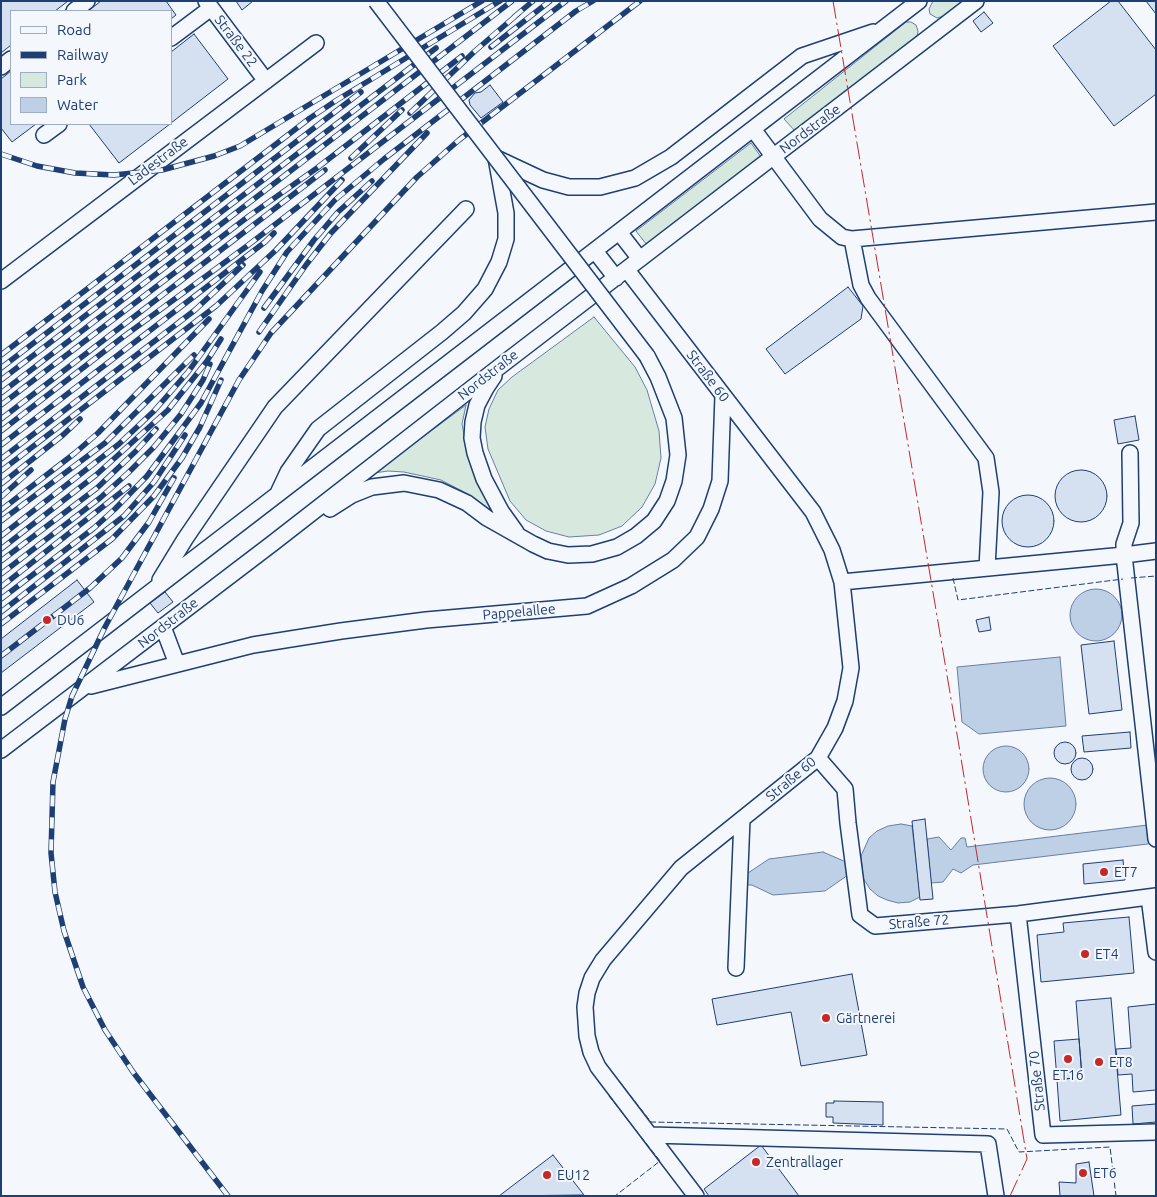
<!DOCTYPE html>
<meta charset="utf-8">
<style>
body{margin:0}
#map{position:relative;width:1157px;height:1197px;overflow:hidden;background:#f4f7fb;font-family:Ubuntu,sans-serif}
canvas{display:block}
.frame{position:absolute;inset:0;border:2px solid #1d3f73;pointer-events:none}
.legend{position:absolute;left:10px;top:10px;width:162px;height:115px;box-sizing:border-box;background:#f4f7fb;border:1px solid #9eadc5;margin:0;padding:6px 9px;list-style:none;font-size:15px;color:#1d3f73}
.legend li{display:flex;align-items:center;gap:10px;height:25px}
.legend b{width:25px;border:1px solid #9eadc5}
</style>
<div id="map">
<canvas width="1157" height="1197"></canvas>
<div class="frame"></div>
<ul class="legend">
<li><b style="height:6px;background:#f4f7fb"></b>Road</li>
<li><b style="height:6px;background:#1d3f73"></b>Railway</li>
<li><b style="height:14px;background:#d7e8df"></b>Park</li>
<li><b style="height:14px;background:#bed0e5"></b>Water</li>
</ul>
</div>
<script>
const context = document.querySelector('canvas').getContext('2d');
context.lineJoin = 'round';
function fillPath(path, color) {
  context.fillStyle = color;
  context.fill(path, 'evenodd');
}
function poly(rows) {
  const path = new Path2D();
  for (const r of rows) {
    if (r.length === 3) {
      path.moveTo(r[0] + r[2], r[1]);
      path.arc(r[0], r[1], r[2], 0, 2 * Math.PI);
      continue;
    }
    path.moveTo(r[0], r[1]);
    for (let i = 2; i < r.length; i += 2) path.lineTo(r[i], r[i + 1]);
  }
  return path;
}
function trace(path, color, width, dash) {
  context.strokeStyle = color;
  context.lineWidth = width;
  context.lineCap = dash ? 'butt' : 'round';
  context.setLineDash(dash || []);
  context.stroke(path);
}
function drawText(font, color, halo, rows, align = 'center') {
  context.font = font + ' Ubuntu,sans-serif';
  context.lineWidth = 4;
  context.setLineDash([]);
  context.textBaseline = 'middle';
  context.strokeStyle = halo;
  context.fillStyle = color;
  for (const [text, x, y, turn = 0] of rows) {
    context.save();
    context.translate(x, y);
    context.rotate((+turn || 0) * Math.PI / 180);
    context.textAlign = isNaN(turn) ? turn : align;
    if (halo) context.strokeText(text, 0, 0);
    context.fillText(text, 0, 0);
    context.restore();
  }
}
const green = poly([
 [933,1,964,1,944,16,937,18,930,14,929,9,933,1],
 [906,22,911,22,916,25,918,31,917,37,795,131,784,119,906,22],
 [751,143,761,157,647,245,636,231,751,143],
 [594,317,635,367,647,390,659,431,661,458,655,484,642,507,622,526,599,535,569,537,546,531,526,520,510,501,488,449,485,427,489,409,498,390,512,377,594,317],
 [466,405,462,424,468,456,478,481,494,513,464,492,441,480,404,472,388,471,374,473,466,405]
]);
const water = poly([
 [1096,615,26],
 [1060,657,1066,726,979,734,962,722,957,667,1060,657],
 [1006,769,23],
 [1050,804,26],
 [901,824,912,826,920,897,910,902,898,903,887,900,878,896,870,889,863,878,861,856,869,838,877,831,888,826,901,824],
 [1156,824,1156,843,973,865,961,873,953,869,943,882,931,883,927,839,939,837,951,850,961,838,965,838,967,847,1156,824],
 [823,852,846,862,848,875,825,891,773,895,752,885,743,885,743,873,748,873,769,859,823,852]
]);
const building = poly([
 [1,1,68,1,55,11,11,11,11,45,1,53,1,1],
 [101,1,166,1,176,15,171,19,171,11,88,11,101,1],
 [236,1,253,1,242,10,236,1],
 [1111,1,1118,1,1156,50,1156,94,1114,126,1053,46,1111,1],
 [1146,1,1156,1,1156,14,1146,1],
 [984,12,993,23,981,32,973,21,984,12],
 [194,34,228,79,171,123,171,52,194,34],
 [11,71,11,124,36,124,12,142,1,128,1,79,11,71],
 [490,85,503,102,481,118,470,105,469,100,475,93,481,92,490,85],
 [89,124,170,124,119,163,89,124],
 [848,287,863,306,861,319,785,374,766,349,848,287],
 [1135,416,1139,440,1118,444,1114,420,1135,416],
 [1081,496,26],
 [1028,521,26],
 [77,580,94,602,1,673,1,639,77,580],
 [165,592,173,602,158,613,150,603,165,592],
 [989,617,991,630,979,632,976,620,989,617],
 [1114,641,1122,710,1089,714,1081,645,1114,641],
 [1130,732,1131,748,1084,752,1082,736,1130,732],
 [1065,753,11],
 [1082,769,11],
 [925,819,933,899,920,900,912,821,925,819],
 [1123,860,1125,880,1084,884,1083,864,1123,860],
 [1129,917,1134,973,1041,982,1037,935,1064,932,1063,923,1129,917],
 [852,974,867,1055,801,1066,791,1012,717,1025,712,999,852,974],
 [1111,998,1121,1115,1060,1121,1057,1080,1082,1077,1076,1001,1111,998],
 [1156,1004,1156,1090,1133,1092,1132,1074,1118,1075,1116,1049,1131,1048,1128,1007,1156,1004],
 [1079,1039,1082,1077,1057,1080,1054,1041,1079,1039],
 [834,1101,883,1102,883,1125,833,1123,833,1117,826,1117,826,1103,834,1103,834,1101],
 [1156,1104,1156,1122,1133,1124,1132,1106,1156,1104],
 [761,1145,799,1196,709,1196,704,1189,761,1145],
 [553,1155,584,1195,499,1196,553,1155],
 [1089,1162,1094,1196,1060,1196,1059,1182,1076,1183,1076,1164,1089,1162]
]);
const minor = poly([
 [206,1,266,81],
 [74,11,87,1],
 [171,38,211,8],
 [1,67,11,59],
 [753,129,820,219,842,237,852,239,1156,212],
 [44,135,59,124],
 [496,158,543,180,569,187,600,187,635,178,671,157,802,56,873,32],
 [619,232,640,259],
 [852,239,861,285,868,298,986,458,991,492,987,568],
 [595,251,616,278],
 [627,270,813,512,832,550,842,582,851,668,845,701,835,728,818,758,681,868,603,960,592,978,587,993,585,1007,587,1036,591,1052,598,1067,696,1196],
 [1,281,316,43],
 [494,376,486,388,477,405,473,422,472,438,475,453,484,479,501,511,516,532],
 [1130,453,1131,523,1124,544,1124,555,1156,551],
 [279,491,288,472,318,429,442,332,464,313,485,289,499,262,506,239,506,213,496,158],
 [330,509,352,495,372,487,404,483,439,490,467,503,487,518,533,544,548,551,568,555,592,554,617,547,636,536,654,521,667,501,674,481,678,455,674,418,658,377,647,356],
 [160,580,185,539,275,407,466,209],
 [842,582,1124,555,1156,839],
 [163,627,177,664],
 [91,686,253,645,341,631,426,620,587,606,631,586,673,560,697,537,711,509,720,481,723,395],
 [1,707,919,1],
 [1,750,273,543,503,364,976,1],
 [818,758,845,789,848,823,860,915,875,926,1018,914,1156,896],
 [1149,897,1156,952],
 [1018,914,1043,1135,1156,1132],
 [736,968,742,819],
 [650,1135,988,1144,996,1196]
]);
const rail = poly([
 [514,17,533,1],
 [491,47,550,1],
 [410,113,475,51,519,13],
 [1,154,37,166,75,173,114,175,162,170,214,156,240,146,482,1],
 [351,158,402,110],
 [264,308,314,240,338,212,372,181],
 [259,332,306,265,331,233,427,133],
 [1,355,310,118,337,100,500,1],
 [1,368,361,92],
 [1,380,436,48],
 [1,393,512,1],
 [1,405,249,216,317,168,462,56],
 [1,419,325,170],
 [1,431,123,337,247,246,566,1],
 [1,445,265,242,274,233],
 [1,459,195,310,243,265],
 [1,471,216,306,276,250,342,180],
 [1,484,63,435,80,419],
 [1,497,31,470],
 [1,510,75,453,98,433,209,319],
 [1,521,105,443,194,355],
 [1,536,119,444,154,411,188,372,260,272],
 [1,549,96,475,168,410,207,361,221,339],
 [1,561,97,488,136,451,156,429],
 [1,574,100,498,128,473,154,447,181,414,203,380,210,364],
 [1,587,129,486],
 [1,599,94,528,115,509,147,476,201,403,262,291,287,252,335,200,384,159,576,11,593,1],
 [1,612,124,516,154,482,185,435],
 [1,624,112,539,154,496,182,458,200,427,221,380],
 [1,656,90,588,122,558,149,522,174,478],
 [228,1196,133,1072,105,1030,83,987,64,931,55,892,51,853,53,782,65,719,72,696,105,627,239,380,271,333,417,177,459,140,640,1]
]);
const minorBridge = poly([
 [376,1,647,356]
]);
const fence = poly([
 [953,578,958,600,1123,579],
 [1131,578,1156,576],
 [619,1081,651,1122,1007,1129,1019,1152,1110,1147,1116,1196],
 [609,1096,660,1161,615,1196]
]);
const power = poly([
 [833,1,959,746,1027,1159,1010,1196]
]);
const markers = [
 [47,620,5,"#c62828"],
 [1104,872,5,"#c62828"],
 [1085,954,5,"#c62828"],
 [826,1018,5,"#c62828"],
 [1068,1059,5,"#c62828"],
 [1099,1062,5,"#c62828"],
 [756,1162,5,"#c62828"],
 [1083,1173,5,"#c62828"],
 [547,1175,5,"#c62828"]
];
const streetNames = [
 ["Straße 22",236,41,53],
 ["Nordstraße",810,129,-37],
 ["Ladestraße",158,161,-37],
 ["Nordstraße",488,375,-38],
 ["Straße 60",708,376,53],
 ["Pappelallee",519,612,-5],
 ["Nordstraße",168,623,-38],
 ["Straße 60",791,779,-40],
 ["Straße 72",919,922,-5],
 ["Straße 70",1037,1081,-96]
];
const poiNames = [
 ["DU6",57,620],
 ["ET7",1114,872],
 ["ET4",1095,954],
 ["Gärtnerei",836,1018],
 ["ET8",1109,1062],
 ["ET16",1068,1075,"center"],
 ["Zentrallager",766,1162],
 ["ET6",1093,1173],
 ["EU12",557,1175]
];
fillPath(green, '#d7e8df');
trace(green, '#687fa3', 1);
fillPath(water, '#bed0e5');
trace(water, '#687fa3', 1);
fillPath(building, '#d5e0f0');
trace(building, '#1d3f73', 1);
trace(minor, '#1d3f73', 18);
trace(minor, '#f4f7fb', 15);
trace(rail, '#1d3f73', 5.5);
trace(rail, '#f4f7fb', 4, [11]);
trace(minorBridge, '#1d3f73', 18, []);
trace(minorBridge, '#f4f7fb', 15);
trace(fence, '#1d3f73', 1, [6, 2.5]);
trace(power, '#c62828', 1, [18, 4, 2.5, 4]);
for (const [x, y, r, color] of markers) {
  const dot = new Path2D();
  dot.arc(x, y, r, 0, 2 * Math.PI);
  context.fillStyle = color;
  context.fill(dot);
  trace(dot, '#f4f7fb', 2);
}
drawText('14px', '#1d3f73', '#f4f7fb', streetNames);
drawText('14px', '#1d3f73', '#f4f7fb', poiNames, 'left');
</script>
